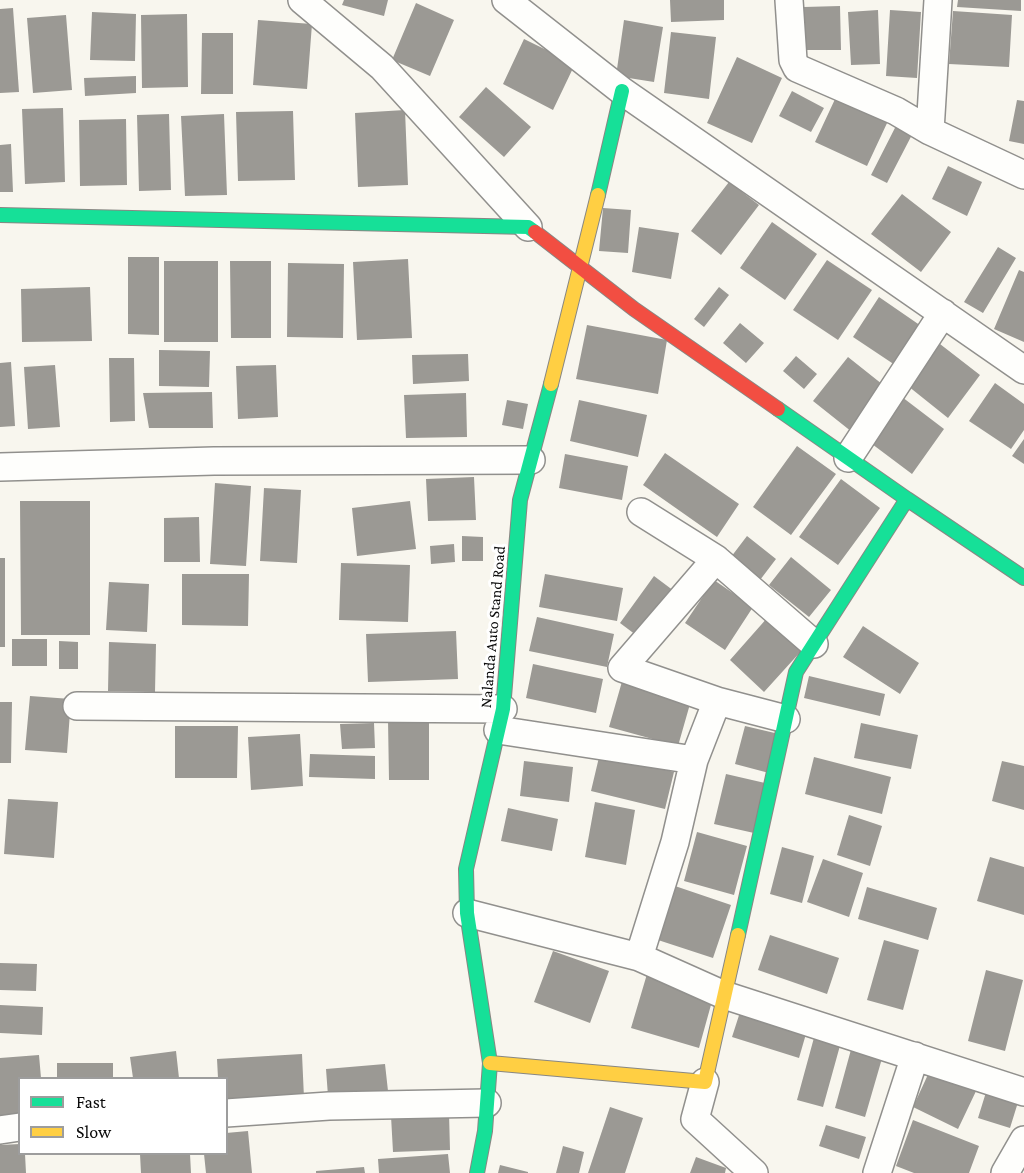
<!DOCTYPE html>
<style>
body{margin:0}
#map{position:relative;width:1024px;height:1173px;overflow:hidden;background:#f8f6ee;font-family:"Crimson Pro",serif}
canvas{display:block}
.legend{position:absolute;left:18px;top:1077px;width:210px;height:78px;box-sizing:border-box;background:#fff;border:2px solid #9d9d9d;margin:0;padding:8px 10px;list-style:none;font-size:18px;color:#0a0a0a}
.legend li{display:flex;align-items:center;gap:12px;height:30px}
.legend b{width:30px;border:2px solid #9d9d9d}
</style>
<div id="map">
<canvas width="1024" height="1173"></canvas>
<ul class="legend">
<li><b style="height:8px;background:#16e098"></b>Fast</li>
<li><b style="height:8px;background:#ffcf43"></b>Slow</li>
</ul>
</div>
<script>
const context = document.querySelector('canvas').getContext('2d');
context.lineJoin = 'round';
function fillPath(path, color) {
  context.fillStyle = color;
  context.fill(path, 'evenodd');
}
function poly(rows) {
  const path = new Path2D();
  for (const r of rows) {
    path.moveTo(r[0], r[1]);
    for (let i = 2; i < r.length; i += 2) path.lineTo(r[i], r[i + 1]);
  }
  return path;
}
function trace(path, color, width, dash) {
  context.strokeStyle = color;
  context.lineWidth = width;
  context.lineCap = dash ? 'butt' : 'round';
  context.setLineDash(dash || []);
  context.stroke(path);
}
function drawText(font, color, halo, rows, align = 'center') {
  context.font = font + ' "Crimson Pro",serif';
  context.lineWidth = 6;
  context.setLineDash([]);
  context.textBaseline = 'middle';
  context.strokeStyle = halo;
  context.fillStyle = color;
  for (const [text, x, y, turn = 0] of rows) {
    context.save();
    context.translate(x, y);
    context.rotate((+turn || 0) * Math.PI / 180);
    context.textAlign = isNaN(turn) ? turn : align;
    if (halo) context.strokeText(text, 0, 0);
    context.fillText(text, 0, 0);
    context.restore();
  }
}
const building = poly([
 [344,0,388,0,384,16,342,5],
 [670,0,724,0,724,20,671,22],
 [958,0,1021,0,1021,11,957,7],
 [416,3,454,20,430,76,392,60],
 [840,6,841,50,805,50,804,7],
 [13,8,19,92,0,93,0,9],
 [878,10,880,64,851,65,848,12],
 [890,10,921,12,917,78,886,76],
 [953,11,1012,15,1009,67,949,64],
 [92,12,136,14,135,61,90,60],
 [187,14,188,87,142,88,141,15],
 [66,15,72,90,33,93,27,18],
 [258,20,312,24,307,89,253,85],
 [624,20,663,27,654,82,616,76],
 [671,32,716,37,709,99,664,93],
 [202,33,233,33,233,94,201,94],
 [524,39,575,64,553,110,503,84],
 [737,57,782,78,752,143,707,123],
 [136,76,136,93,85,96,84,78],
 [486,87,531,127,504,157,459,117],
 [792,91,824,108,811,132,779,116],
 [836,97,888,121,867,166,815,142],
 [1017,100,1024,101,1024,144,1009,141],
 [63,108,65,182,25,184,22,109],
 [405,110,408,185,358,187,355,113],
 [293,111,295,180,238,181,236,112],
 [169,114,171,190,139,191,137,115],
 [224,114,227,195,185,196,181,116],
 [900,118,916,127,887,183,871,175],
 [126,119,127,185,80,186,79,120],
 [11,144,13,192,0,192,0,145],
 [948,166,982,182,967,216,932,199],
 [729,182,759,205,721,255,691,231],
 [902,194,951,232,921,272,871,234],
 [603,208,631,210,628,253,599,251],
 [772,222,817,254,785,300,740,268],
 [639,227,679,233,671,279,632,272],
 [998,247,1016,258,983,313,964,302],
 [128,257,159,257,159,335,128,334],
 [408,259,412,338,357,340,353,262],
 [827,260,872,290,838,340,793,310],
 [164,261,218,261,218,342,164,342],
 [230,261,271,261,271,338,231,338],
 [288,263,344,264,343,338,287,337],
 [1019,270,1024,272,1024,342,994,329],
 [90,287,92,341,22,342,21,289],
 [719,287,729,295,704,327,694,319],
 [879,297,924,328,898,367,853,337],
 [740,323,764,343,746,363,723,343],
 [587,325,667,340,658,394,576,379],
 [940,344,980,375,948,418,908,386],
 [159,350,210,351,209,387,159,386],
 [468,354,469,381,413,384,412,355],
 [796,356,817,374,804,389,783,371],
 [848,357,887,388,852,432,813,401],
 [109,358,134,358,135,421,110,422],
 [11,362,15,426,0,427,0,363],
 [55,365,60,427,28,429,24,367],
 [276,365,278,417,238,419,236,366],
 [995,383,1024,404,1024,430,1011,449,969,421],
 [212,392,213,428,149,428,143,393],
 [466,393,467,437,406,438,404,395],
 [902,397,944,429,912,474,868,441],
 [507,400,528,404,523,429,502,425],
 [579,400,647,415,638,457,570,441],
 [1024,439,1024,464,1012,456],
 [797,446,836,474,791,535,753,507],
 [665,453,739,504,717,537,643,485],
 [565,454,628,466,622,500,559,488],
 [474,477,476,520,428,521,426,479],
 [841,479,880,508,838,565,799,537],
 [215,483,251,486,246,566,210,564],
 [264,488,301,490,297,563,260,561],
 [20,501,90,501,90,635,21,635],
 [410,501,416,549,357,556,352,508],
 [199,517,200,562,164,562,164,518],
 [462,536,483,537,483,561,462,561],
 [747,536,776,559,760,580,731,557],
 [454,544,455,562,431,564,430,546],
 [791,557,831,590,809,617,769,585],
 [0,558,5,558,5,647,0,647],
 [341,563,410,565,408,622,339,620],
 [182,574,249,574,248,626,182,625],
 [545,574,623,588,617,621,539,607],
 [654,576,674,591,640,638,620,623],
 [714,580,753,607,725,650,685,623],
 [109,582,149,584,147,632,106,630],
 [537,617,614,634,607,667,529,651],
 [768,617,803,649,764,692,730,660],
 [863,626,919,663,900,694,843,657],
 [456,631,458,679,368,682,366,634],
 [12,639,47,639,47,666,12,666],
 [59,641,78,642,78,669,59,669],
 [109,642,156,644,155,692,108,691],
 [533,664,603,679,596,713,526,698],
 [809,676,885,694,880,716,804,698],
 [623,678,692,697,678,746,609,727],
 [30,696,71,699,67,753,25,750],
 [0,702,12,702,11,763,0,763],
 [388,720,429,720,429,780,389,780],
 [374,723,375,748,342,749,340,724],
 [861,723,918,735,911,769,854,758],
 [175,726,238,726,237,778,175,778],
 [745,726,779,734,769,773,735,764],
 [300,734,303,786,251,790,248,737],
 [600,753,674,772,665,809,591,791],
 [310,754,375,756,375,779,309,777],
 [814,757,891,777,882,814,805,794],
 [524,761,573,767,569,802,520,796],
 [1002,761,1024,766,1024,810,992,801],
 [726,774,765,783,754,833,714,824],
 [8,799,58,802,54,858,4,854],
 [595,802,635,810,626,865,585,857],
 [508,808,558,819,552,851,501,841],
 [849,815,882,826,870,866,837,855],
 [697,832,747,846,734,895,684,881],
 [782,847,814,856,802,903,770,894],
 [990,857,1024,867,1024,915,977,901],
 [823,859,863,873,849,917,807,902],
 [675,886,731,905,713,958,658,940],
 [867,887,937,908,928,940,858,919],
 [770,935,839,958,827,994,758,970],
 [884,940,919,950,903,1010,867,1000],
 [553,951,609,971,590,1023,534,1002],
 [0,963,37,964,36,991,0,990],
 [986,970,1023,980,1005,1051,968,1041],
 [647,974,714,994,699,1048,631,1028],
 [0,1005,43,1007,42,1035,0,1033],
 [742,1006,808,1027,799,1058,732,1037],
 [815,1034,841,1042,823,1107,797,1100],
 [852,1046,883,1055,865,1117,835,1108],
 [176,1051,179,1078,133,1078,130,1057],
 [302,1054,304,1098,226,1102,226,1078,218,1078,217,1059],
 [39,1055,41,1078,20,1078,20,1118,0,1119,0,1058],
 [57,1063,113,1063,113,1078,57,1078],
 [385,1064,388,1091,328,1096,326,1069],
 [931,1068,977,1089,958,1129,913,1107],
 [987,1089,1019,1099,1010,1128,978,1118],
 [610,1107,643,1118,625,1173,588,1173],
 [449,1113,450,1150,393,1152,391,1116],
 [913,1120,979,1146,969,1173,914,1173,896,1166],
 [826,1125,866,1137,859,1159,819,1146],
 [248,1131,252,1173,206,1173,204,1154,226,1154,226,1133],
 [20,1144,20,1154,25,1154,26,1173,0,1173,0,1145],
 [563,1146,584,1152,579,1173,556,1173],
 [140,1154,190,1154,191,1173,141,1173],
 [448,1154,450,1173,379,1173,378,1159],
 [696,1157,726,1168,725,1173,690,1173],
 [500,1165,528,1172,528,1173,498,1173],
 [364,1167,365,1173,316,1173,316,1171]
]);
const street = poly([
 [302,0,382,67,528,227],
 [506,0,622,91,1024,370],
 [789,0,793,60,797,68,896,111,930,131,1024,175],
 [930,131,938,0],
 [848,458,943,313],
 [0,467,214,461,531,460],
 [641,512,716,559,622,668,717,701,694,760],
 [716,559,814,644],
 [717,701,786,719],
 [77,706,503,709],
 [498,730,694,760,675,842,639,957],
 [467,913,639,957,724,995,1024,1092],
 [705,1082,695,1119,754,1173],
 [226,1113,329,1106,487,1103],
 [0,1130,20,1127],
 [877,1173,915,1056],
 [1005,1173,1024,1140]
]);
const fast = poly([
 [598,195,622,91],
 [0,215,528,227,535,232],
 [778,409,907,499],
 [738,935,796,672,907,499,1024,578],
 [477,1173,485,1131,490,1063,467,913,466,869,503,709,520,500,551,384]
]);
const slow = poly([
 [551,384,598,195],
 [490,1063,705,1082,738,935]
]);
const jam = poly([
 [535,232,634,309,778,409]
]);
const streetNames = [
 ["Nalanda Auto Stand Road",493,627,-85]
];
fillPath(building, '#9b9994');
trace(street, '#91908d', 30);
trace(fast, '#888783', 16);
trace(slow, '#888783', 16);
trace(jam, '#888783', 16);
trace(street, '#fefefc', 27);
trace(fast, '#16e098', 14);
trace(slow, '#ffcf43', 14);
trace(jam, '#f24e42', 14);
drawText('16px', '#0a0a0a', '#fff', streetNames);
</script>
